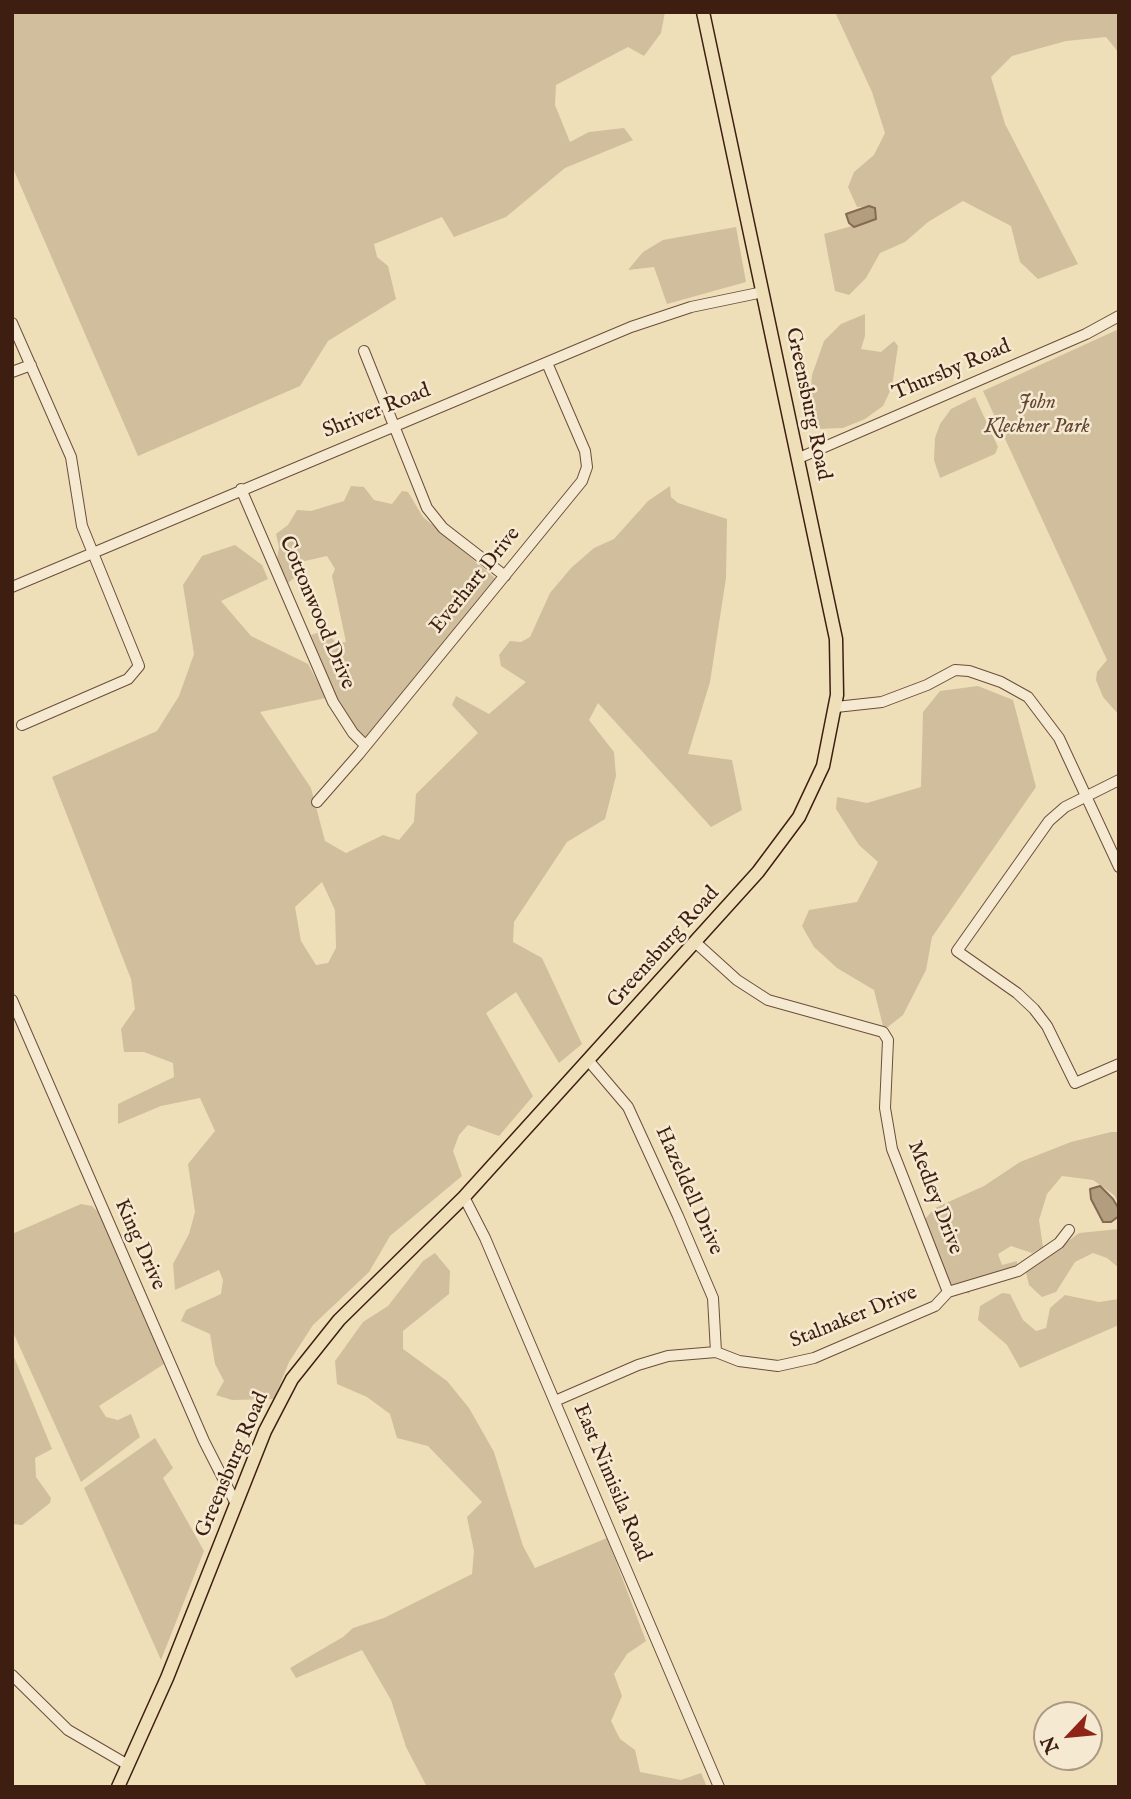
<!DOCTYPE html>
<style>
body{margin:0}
#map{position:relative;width:1131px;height:1799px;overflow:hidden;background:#efdfb8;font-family:"IM FELL English",serif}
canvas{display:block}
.frame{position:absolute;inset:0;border:14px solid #3e1e11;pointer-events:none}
.north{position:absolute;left:1033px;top:1701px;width:70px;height:70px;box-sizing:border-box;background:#f5ead1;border:2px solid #ac9884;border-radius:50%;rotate:244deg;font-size:19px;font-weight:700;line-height:28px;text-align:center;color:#3e1e11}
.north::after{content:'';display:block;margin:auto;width:24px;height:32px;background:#8f2418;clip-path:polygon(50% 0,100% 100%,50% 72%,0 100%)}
</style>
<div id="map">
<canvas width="1131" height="1799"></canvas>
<div class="frame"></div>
<div class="north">N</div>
</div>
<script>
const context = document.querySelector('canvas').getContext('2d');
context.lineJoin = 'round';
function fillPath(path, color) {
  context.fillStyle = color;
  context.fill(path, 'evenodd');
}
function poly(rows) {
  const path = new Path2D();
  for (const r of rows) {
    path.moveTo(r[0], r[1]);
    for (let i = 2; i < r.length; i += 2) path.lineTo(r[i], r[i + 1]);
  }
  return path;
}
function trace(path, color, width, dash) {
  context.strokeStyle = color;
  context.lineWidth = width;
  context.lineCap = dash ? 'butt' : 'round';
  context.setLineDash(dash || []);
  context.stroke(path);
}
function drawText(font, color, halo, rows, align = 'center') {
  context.font = font + ' "IM FELL English",serif';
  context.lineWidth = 5;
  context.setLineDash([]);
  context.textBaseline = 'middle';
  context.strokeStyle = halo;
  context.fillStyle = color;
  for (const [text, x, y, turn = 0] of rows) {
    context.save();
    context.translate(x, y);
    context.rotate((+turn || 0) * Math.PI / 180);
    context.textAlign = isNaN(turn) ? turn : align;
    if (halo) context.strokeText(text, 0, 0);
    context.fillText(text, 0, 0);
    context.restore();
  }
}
const green = poly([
 [12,12,665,12,661,33,644,56,628,47,556,85,555,105,570,142,589,132,624,128,633,140,565,168,506,217,454,237,442,217,374,244,377,257,388,266,396,299,328,341,300,386,138,456,12,166],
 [835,12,1119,12,1119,53,1106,37,1066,41,1012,56,991,77,1005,124,1078,264,1038,279,1020,262,1011,226,963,201,928,222,905,242,880,253,866,278,849,295,835,291,824,234,876,219,874,206,857,207,848,187,854,172,874,155,885,133,872,92],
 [736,227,746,282,667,304,654,267,628,270,643,252,663,240],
 [865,314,865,336,861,349,881,352,894,341,898,346,892,387,883,406,865,419,843,428,817,429,809,414,812,375,824,341,841,324],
 [1119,329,1119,715,1103,697,1096,680,1097,672,1107,660,983,391],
 [975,397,998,447,995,454,940,478,934,460,935,438,940,424,951,409],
 [351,486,364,487,374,500,392,504,402,491,408,492,423,517,495,578,366,737,352,726,339,703,311,635,326,630,336,643,346,642,332,576,335,569,327,556,296,563,294,578,287,584,277,559,279,547,276,534,288,525,297,510,311,511,344,501],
 [670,486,671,497,678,503,727,519,726,578,710,682,688,754,732,760,742,810,711,827,598,703,589,720,614,752,616,776,605,819,567,842,514,922,513,942,542,958,582,1044,559,1063,516,992,486,1013,533,1096,499,1136,468,1125,459,1135,453,1151,462,1176,390,1236,369,1272,313,1325,289,1362,274,1399,232,1400,216,1395,224,1381,215,1364,210,1334,181,1321,186,1310,221,1294,223,1280,219,1270,175,1290,173,1264,189,1234,195,1212,188,1164,215,1131,200,1098,161,1106,118,1124,118,1104,174,1077,173,1063,144,1052,124,1052,121,1029,135,1009,131,979,52,777,157,731,179,696,194,654,183,585,202,556,235,545,262,565,268,579,221,601,251,636,308,664,326,698,260,712,311,788,325,841,346,853,383,835,399,840,414,822,416,794,478,733,452,705,456,696,489,714,526,682,501,666,499,655,510,641,521,642,530,637,550,593,571,568,594,548,614,539,648,501],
 [322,882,335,910,336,948,328,963,316,965,301,941,295,907],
 [978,686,1013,700,1036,787,932,937,926,970,903,1015,884,1030,874,990,837,968,814,947,802,926,809,910,857,902,878,862,859,845,836,809,837,797,867,803,921,787,923,712,940,691],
 [1111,1132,1119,1132,1119,1205,1114,1195,1093,1180,1062,1176,1047,1194,1039,1220,1043,1247,1032,1253,1011,1246,998,1254,1002,1265,1017,1261,1017,1267,979,1277,972,1282,969,1294,949,1284,925,1219,935,1208,984,1186,1020,1162,1071,1142],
 [81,1204,92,1206,98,1212,164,1364,99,1406,106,1417,118,1420,131,1414,140,1437,81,1482,12,1330,12,1234],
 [1119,1229,1119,1268,1107,1258,1093,1253,1075,1262,1056,1292,1042,1297,1029,1285,1026,1272,1079,1233],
 [435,1253,450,1271,449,1294,403,1331,403,1349,447,1381,469,1408,494,1452,523,1546,535,1568,607,1538,646,1641,627,1654,614,1674,622,1696,611,1721,620,1739,635,1750,640,1772,681,1780,701,1773,707,1787,427,1787,406,1747,391,1700,362,1650,296,1678,290,1668,343,1637,353,1628,384,1618,472,1574,474,1551,467,1517,482,1502,428,1446,397,1438,390,1414,367,1397,337,1384,335,1361,363,1322,388,1306,423,1261],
 [1002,1293,1010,1294,1023,1320,1036,1331,1046,1328,1050,1308,1065,1295,1099,1302,1119,1299,1119,1325,1020,1368,1007,1345,978,1320,980,1306],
 [12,1352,52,1449,35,1458,36,1477,51,1498,50,1503,22,1525,12,1524],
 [155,1438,173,1468,163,1478,204,1551,161,1660,84,1488]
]);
const water = poly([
 [869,206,875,208,876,219,854,227,849,223,846,214,869,206],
 [1100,1186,1113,1199,1119,1209,1119,1216,1111,1222,1103,1222,1091,1199,1090,1189,1100,1186]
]);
const minor = poly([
 [12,323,71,457,82,526,139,666,128,679,22,725],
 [364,351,427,508,443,528,505,576],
 [12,372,31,365],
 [799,458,1086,334,1119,316],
 [241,489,333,702,353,733,365,745],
 [12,587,631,327,691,307,763,292],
 [836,707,882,702,927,685,955,670,969,671,1001,682,1028,697,1059,738,1119,867],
 [1119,780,1065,807,1049,821,957,951,1017,993,1034,1009,1047,1026,1075,1083,1119,1064],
 [317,802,359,754,582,481,587,467,585,451,547,363],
 [695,942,737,980,768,1000,883,1032,888,1040,885,1108,892,1149,948,1292],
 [12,1000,204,1441,236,1504],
 [588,1060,628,1107,678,1216,713,1298,716,1352],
 [464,1197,485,1238,719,1787],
 [555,1401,638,1365,668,1356,716,1352,739,1361,778,1366,814,1358,935,1306,948,1292,1018,1271,1059,1243,1069,1230],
 [12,1675,68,1730,128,1765]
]);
const major = poly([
 [118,1787,167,1678,265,1431,292,1379,339,1320,464,1197,758,872,799,817,823,766,837,695,836,639,703,12]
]);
const streetNames = [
 ["Thursby Road",952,371,-23],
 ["Greensburg Road",807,404,78],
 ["Shriver Road",377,412,-22],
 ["Everhart Drive",476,581,-51],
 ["Cottonwood Drive",316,613,67],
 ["Greensburg Road",664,948,-48],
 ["Hazeldell Drive",688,1191,66],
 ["Medley Drive",934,1198,69],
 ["King Drive",139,1245,66],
 ["Stalnaker Drive",854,1318,-22],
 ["Greensburg Road",233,1465,-67],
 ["East Nimisila Road",611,1483,67]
];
const parkNames = [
 ["John",1037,404],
 ["Kleckner Park",1037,428]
];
fillPath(green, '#d1be9c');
fillPath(water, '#b39d7f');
trace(water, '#846a53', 2);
trace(minor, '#6a4e3b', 12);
trace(major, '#3e1e11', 15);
trace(minor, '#f5ead1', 10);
trace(major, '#efdfb8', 12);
drawText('21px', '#3e1e11', '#f5ead1', streetNames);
drawText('italic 21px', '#634634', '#f5ead1', parkNames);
</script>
